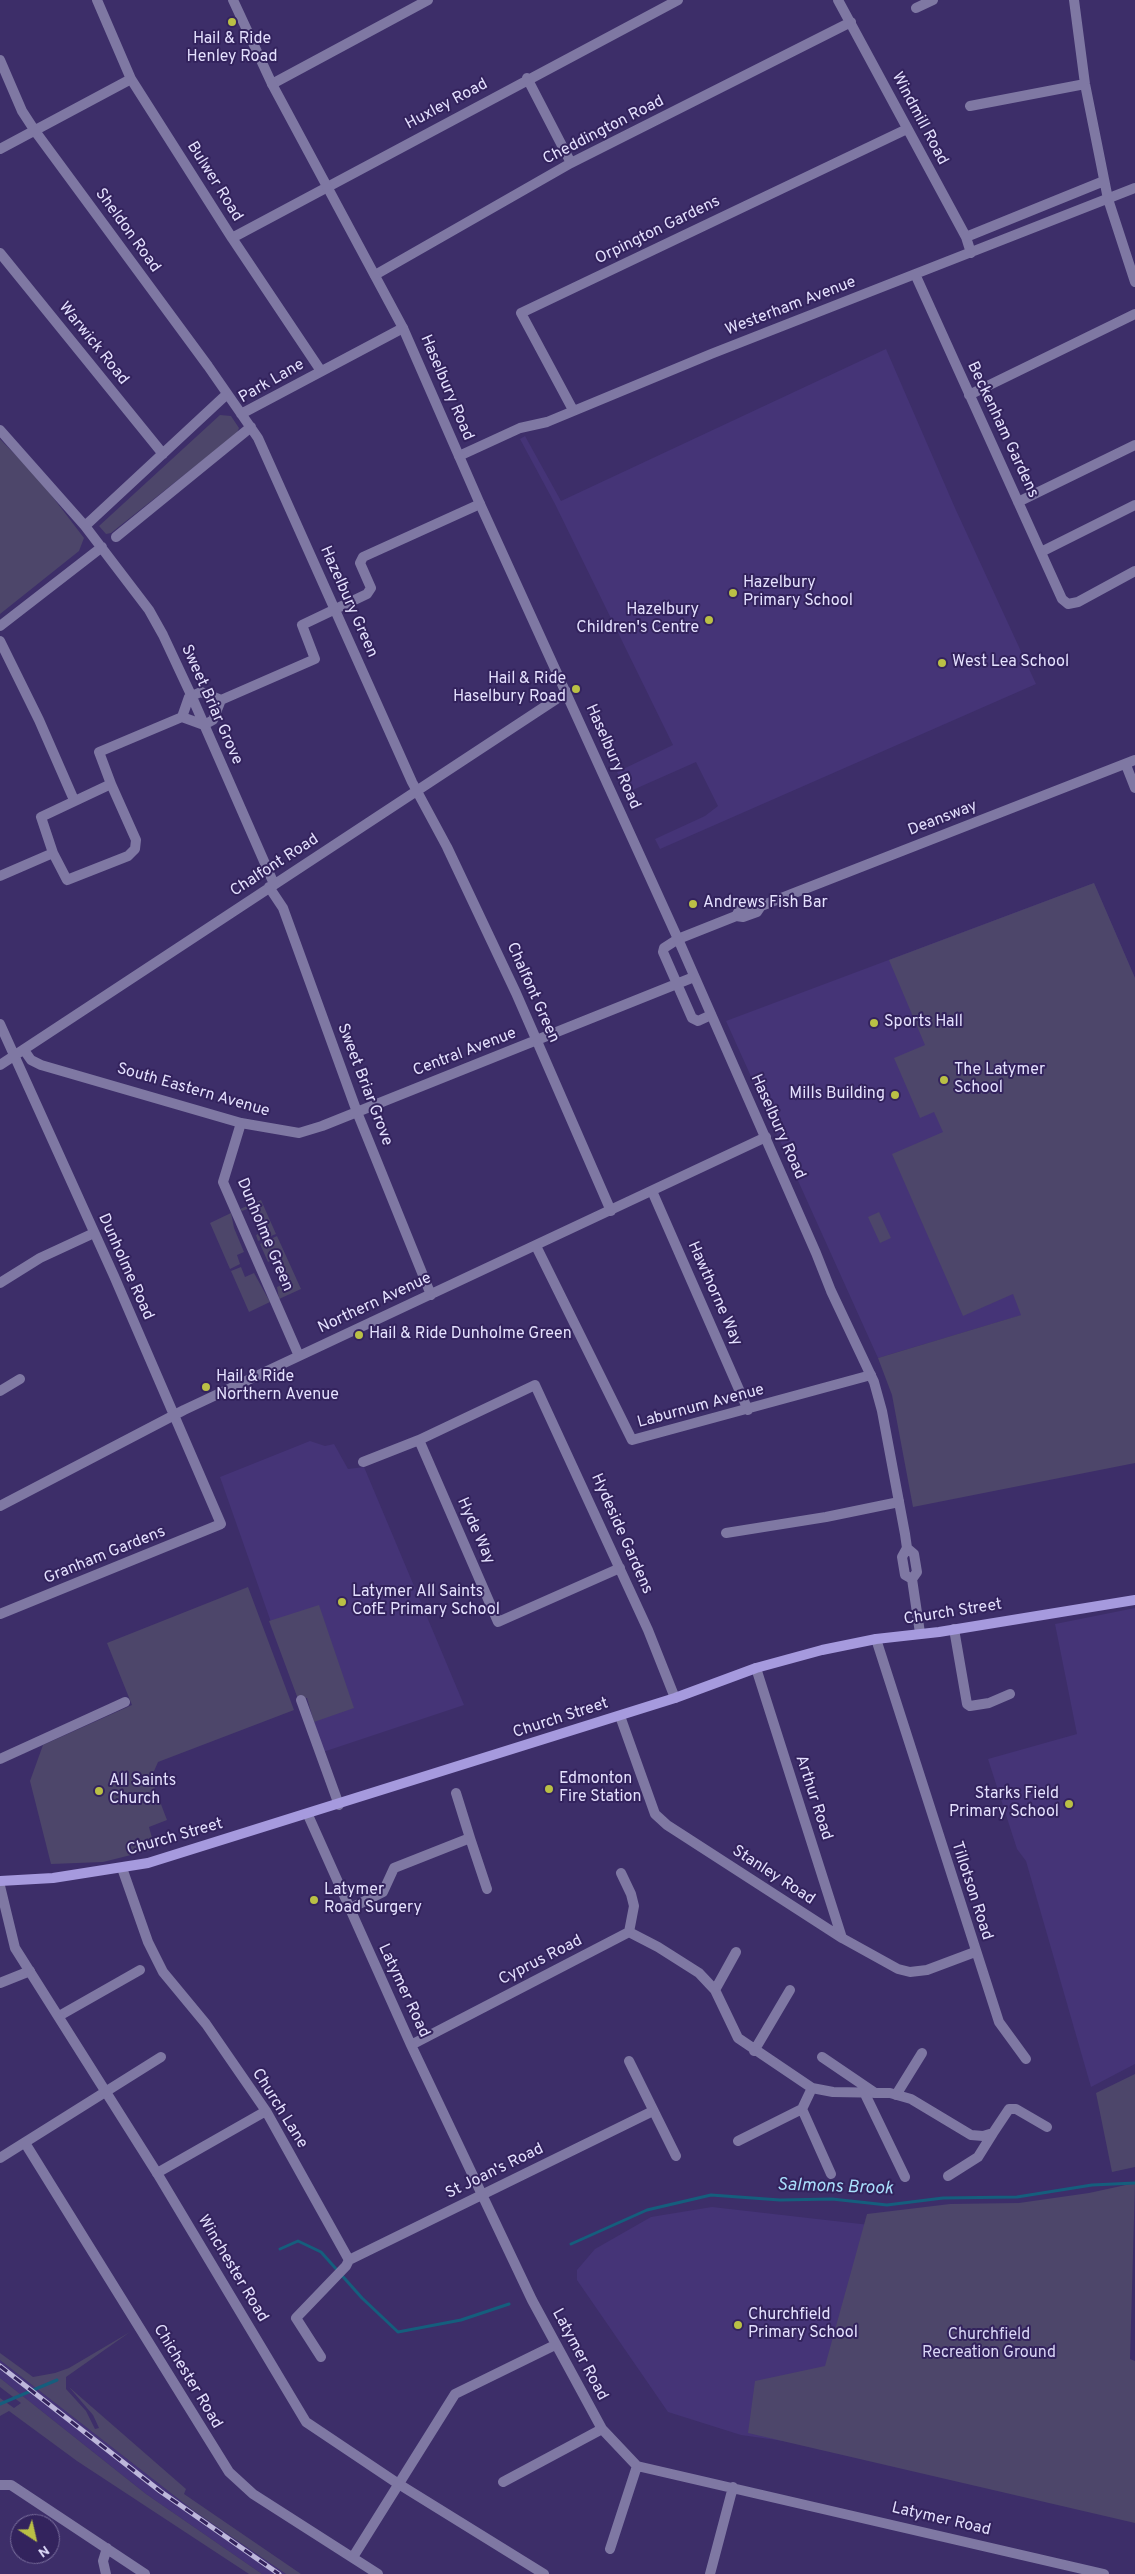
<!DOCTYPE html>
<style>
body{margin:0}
#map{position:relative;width:1135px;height:2574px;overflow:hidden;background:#3d2e69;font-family:Overpass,sans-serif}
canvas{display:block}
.north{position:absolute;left:10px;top:2514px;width:50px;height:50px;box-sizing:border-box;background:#33235d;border:1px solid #7a6f9d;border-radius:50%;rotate:145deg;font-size:14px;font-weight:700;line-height:20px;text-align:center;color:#e4e0fe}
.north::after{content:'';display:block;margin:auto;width:18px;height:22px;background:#bac045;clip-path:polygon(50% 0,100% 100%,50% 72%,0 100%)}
</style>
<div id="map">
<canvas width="1135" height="2574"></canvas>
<div class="north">N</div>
</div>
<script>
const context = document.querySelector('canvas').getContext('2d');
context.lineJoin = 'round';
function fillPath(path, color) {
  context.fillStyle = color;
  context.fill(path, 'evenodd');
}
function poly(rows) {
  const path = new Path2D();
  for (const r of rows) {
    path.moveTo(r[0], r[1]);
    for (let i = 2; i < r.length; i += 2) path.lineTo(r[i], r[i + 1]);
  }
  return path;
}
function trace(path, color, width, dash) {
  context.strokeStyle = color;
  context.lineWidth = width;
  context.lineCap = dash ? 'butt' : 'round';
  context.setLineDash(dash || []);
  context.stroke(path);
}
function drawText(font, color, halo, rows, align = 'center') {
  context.font = font + ' Overpass,sans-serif';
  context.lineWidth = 4;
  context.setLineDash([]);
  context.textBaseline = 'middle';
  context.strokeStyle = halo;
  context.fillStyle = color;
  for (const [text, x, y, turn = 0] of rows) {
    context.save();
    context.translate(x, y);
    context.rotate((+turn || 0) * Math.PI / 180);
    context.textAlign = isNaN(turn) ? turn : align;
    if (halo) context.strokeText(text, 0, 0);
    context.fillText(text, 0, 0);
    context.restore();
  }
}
const built = poly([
 [886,349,955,508,1036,684,660,849,655,839,705,816,718,806,696,762,626,793,617,772,673,745,555,504,520,439,525,436,561,501],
 [1094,883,1135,978,1022,1315,878,1358,726,1021],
 [310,1441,325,1446,334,1444,348,1469,364,1467,464,1705,323,1752,307,1698,298,1699,220,1477],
 [1135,1608,1135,2064,1091,2087,1026,1861,1017,1849,988,1759,1077,1734,1055,1624],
 [712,2207,887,2227,847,2450,741,2435,668,2412,577,2280,577,2270,595,2249,651,2217],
 [0,2360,194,2511,286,2574,262,2574,146,2494,0,2378]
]);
const green = poly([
 [220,415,231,416,239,428,237,433,111,533,106,534,99,526],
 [0,439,39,479,84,538,79,551,0,614],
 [1094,883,1135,978,1135,1463,913,1507,892,1395,878,1358,1021,1315,1013,1294,963,1316,892,1154,943,1132,934,1112,920,1118,894,1058,925,1045,889,960],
 [261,1200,276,1234,258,1241,256,1235,262,1232,252,1207,242,1211,240,1209],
 [879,1212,891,1238,880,1243,868,1217],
 [231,1213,234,1228,244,1252,237,1255,240,1264,230,1269,210,1223],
 [277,1236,301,1289,279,1299,277,1287,286,1283,275,1258,268,1262,260,1244],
 [241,1267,245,1277,254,1273,270,1302,249,1312,231,1271],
 [248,1587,294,1710,158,1762,151,1778,167,1820,149,1827,155,1849,103,1862,51,1864,30,1781,43,1745,132,1705,107,1643],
 [319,1605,354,1708,314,1722,307,1698,298,1699,269,1621],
 [1135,2074,1135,2167,1112,2172,1096,2093],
 [1135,2183,1130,2359,1135,2361,1135,2523,748,2433,755,2381,825,2366,867,2214,950,2204,1019,2203,1089,2193],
 [130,2332,66,2377,66,2389,86,2411,95,2429,99,2428,93,2415,69,2387,186,2489,184,2494,301,2574,286,2574,194,2511,0,2360,0,2353,33,2377,55,2373,69,2368],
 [0,2378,146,2494,262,2574,249,2574,77,2461,9,2411,0,2416,0,2398,14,2408,21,2403,0,2387]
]);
const stream = poly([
 [571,2244,647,2210,711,2195,780,2200,832,2199,887,2205,943,2198,1017,2197,1092,2185,1135,2183],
 [280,2249,298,2241,321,2252,362,2298,398,2332,461,2320,509,2304],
 [0,2404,57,2380]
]);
const minor = poly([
 [97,0,131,79,232,238,321,371],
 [838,0,966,237,971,253],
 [1074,0,1085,84,1108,199,1135,282],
 [916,8,933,0],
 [0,60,22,111,35,131,208,366,258,438,412,782,447,847,516,993,611,1211],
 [527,78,571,163],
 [272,84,428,0],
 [970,106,1085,84],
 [0,149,131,79],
 [966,237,1104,181],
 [232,238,678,0],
 [0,253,163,454],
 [915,274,1062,599,1068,604,1078,602,1135,571],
 [375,275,571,163,851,22],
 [969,395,1135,314],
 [573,410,521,313,907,129],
 [241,414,403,328],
 [0,430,85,526,149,610,163,635,192,697,274,884],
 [459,456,520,428,547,422,711,354,1135,188],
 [1018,502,1135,445],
 [85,526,227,394],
 [116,537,251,427],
 [1041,552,1135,505],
 [0,626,102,547],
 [0,641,39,720,74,800],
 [201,692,221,700,213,720,204,725,182,717,189,697,201,692],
 [221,700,315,659,302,625,367,594,371,588,360,563,363,557,480,504],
 [1126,765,1135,788],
 [111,784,136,840,135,849,128,856,67,880,53,853,41,817,111,784],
 [111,784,99,752,182,717],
 [0,876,53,853],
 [269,887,283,908,357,1112,431,1295],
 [736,916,740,909,754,904,761,906],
 [711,1015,698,1021,692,1018,663,952,664,948,678,939,736,916,743,917,757,912,761,906,1135,760],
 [0,1024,114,1276,221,1524,0,1614],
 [24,1050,31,1060,41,1065,241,1123,299,1133,322,1126,694,977],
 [0,1065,567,692],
 [241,1123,223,1182,299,1356],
 [652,1191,748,1410],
 [536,1246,632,1440,871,1375],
 [0,1283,40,1258,94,1233],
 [0,1391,20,1379],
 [419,1440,498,1622,620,1568],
 [363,1462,419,1440,535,1385,648,1630,675,1698],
 [0,1506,184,1410,766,1137],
 [726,1533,826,1517,899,1502],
 [954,1629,967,1704,970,1706,989,1703,1010,1694],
 [876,1639,999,2022,1026,2059],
 [756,1668,842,1938],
 [301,1700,339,1805],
 [620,1716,655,1814,667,1825,842,1938,898,1969,910,1972,927,1970,975,1952],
 [0,1759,125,1702],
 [308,1815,411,2045,532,2300,602,2429,637,2466,1104,2574],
 [470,1838,487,1889],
 [122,1868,148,1942,163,1972,206,2024,266,2111,349,2260,346,2266,296,2318,321,2357],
 [349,1909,383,1892,394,1868,470,1838,456,1793],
 [629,1932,658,1947,699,1973,715,1990,738,2038,812,2088,833,2092,890,2093,911,2099,971,2135,983,2136,993,2133,1009,2109,1016,2109,1047,2127],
 [0,1983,30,1971],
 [715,1990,736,1952],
 [59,2016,140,1970],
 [411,2045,629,1932,634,1906,631,1894,621,1873],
 [754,2051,790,1990],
 [822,2057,875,2093],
 [629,2061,676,2156],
 [865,2094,905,2177],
 [896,2095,922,2053],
 [802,2109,831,2174],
 [738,2141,802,2109,812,2088],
 [25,2143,229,2472,253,2494,378,2574],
 [0,2158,161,2057],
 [157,2173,266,2111],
 [948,2176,978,2157,993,2133],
 [349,2260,653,2111],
 [503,2482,602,2429],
 [0,2485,11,2485,145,2574],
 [610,2549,637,2466],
 [353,2557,455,2394,555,2345],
 [106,2574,103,2561,107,2548],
 [710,2574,733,2487]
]);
const tertiary = poly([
 [233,0,272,84,403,328,480,504,678,939,816,1253,831,1291,874,1382,882,1411,905,1534,907,1548,902,1557,905,1575,912,1579,920,1633],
 [907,1548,914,1554,917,1572,912,1579],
 [0,1886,15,1948,157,2173,306,2422,397,2483,544,2574]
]);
const secondary = poly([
 [0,1881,53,1878,148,1863,675,1698,756,1668,822,1650,876,1639,939,1632,1135,1600]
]);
const rail = poly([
 [0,2366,160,2491,279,2574]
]);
const markers = [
 [232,22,5,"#bac045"],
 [733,593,5,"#bac045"],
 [709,620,5,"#bac045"],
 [942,663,5,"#bac045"],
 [576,689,5,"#bac045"],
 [693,904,5,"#bac045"],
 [874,1023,5,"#bac045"],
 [944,1080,5,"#bac045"],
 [895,1095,5,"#bac045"],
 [359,1335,5,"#bac045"],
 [206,1387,5,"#bac045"],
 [342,1602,5,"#bac045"],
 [549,1789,5,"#bac045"],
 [99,1791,5,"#bac045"],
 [1069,1804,5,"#bac045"],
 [314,1900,5,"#bac045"],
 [738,2325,5,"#bac045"]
];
const poiNames = [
 ["Hail & Ride",232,40,"center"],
 ["Henley Road",232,58,"center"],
 ["Hazelbury",743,584],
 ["Primary School",743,602],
 ["Hazelbury",699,611,"right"],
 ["Children's Centre",699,629,"right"],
 ["West Lea School",952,663],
 ["Hail & Ride",566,680,"right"],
 ["Haselbury Road",566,698,"right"],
 ["Andrews Fish Bar",703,904],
 ["Sports Hall",884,1023],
 ["The Latymer",954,1071],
 ["School",954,1089],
 ["Mills Building",885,1095,"right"],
 ["Hail & Ride Dunholme Green",369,1335],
 ["Hail & Ride",216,1378],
 ["Northern Avenue",216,1396],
 ["Latymer All Saints",352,1593],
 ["CofE Primary School",352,1611],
 ["Edmonton",559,1780],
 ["Fire Station",559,1798],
 ["All Saints",109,1782],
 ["Church",109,1800],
 ["Starks Field",1059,1795,"right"],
 ["Primary School",1059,1813,"right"],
 ["Latymer",324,1891],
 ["Road Surgery",324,1909],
 ["Churchfield",748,2316],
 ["Primary School",748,2334]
];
const streetNames = [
 ["Huxley Road",447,105,-28],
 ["Windmill Road",919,119,62],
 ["Cheddington Road",604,131,-27],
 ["Bulwer Road",214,182,58],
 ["Sheldon Road",127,231,54],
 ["Orpington Gardens",658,231,-26],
 ["Westerham Avenue",791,307,-21],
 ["Warwick Road",93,344,51],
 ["Park Lane",272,382,-30],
 ["Haselbury Road",446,388,67],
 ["Beckenham Gardens",1002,430,65],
 ["Hazelbury Green",348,602,66],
 ["Sweet Briar Grove",211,705,66],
 ["Haselbury Road",612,757,66],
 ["Deansway",943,819,-21],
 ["Chalfont Road",275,866,-33],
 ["Chalfont Green",532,993,66],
 ["Central Avenue",465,1053,-21],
 ["Sweet Briar Grove",364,1085,69],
 ["South Eastern Avenue",193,1091,16],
 ["Haselbury Road",777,1127,66],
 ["Dunholme Green",264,1235,67],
 ["Dunholme Road",125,1267,66],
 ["Hawthorne Way",714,1294,66],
 ["Northern Avenue",375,1304,-25],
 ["Laburnum Avenue",701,1407,-15],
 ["Hyde Way",475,1531,66],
 ["Hydeside Gardens",621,1534,66],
 ["Granham Gardens",105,1556,-22],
 ["Church Street",953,1613,-9],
 ["Church Street",561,1719,-18],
 ["Arthur Road",813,1798,72],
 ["Church Street",175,1838,-16],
 ["Stanley Road",773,1876,33],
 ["Tillotson Road",971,1891,72],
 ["Cyprus Road",541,1961,-27],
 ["Latymer Road",403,1991,65],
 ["Church Lane",279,2109,58],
 ["St Joan's Road",495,2172,-26],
 ["Winchester Road",232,2269,59],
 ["Latymer Road",579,2355,62],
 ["Chichester Road",187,2377,59],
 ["Latymer Road",941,2520,13]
];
const parkNames = [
 ["Churchfield",989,2336],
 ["Recreation Ground",989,2354]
];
const waterNames = [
 ["Salmons Brook",835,2188,2]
];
fillPath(built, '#453477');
fillPath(green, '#4d466a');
trace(stream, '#155e7d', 3);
trace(minor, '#7f78a3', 10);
trace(tertiary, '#7f78a3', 10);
trace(secondary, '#a69ade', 10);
trace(rail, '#bdb7db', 5);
trace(rail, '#33235d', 3, [9]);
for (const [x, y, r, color] of markers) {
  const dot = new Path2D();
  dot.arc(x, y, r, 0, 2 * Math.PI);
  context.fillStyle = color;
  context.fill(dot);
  trace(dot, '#33235d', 2);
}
drawText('16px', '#e4e0fe', '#33235d', poiNames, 'left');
drawText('16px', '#e4e0fe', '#33235d', streetNames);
drawText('16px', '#d9d5f6', '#33235d', parkNames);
drawText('italic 18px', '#a8defb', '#33235d', waterNames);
</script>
